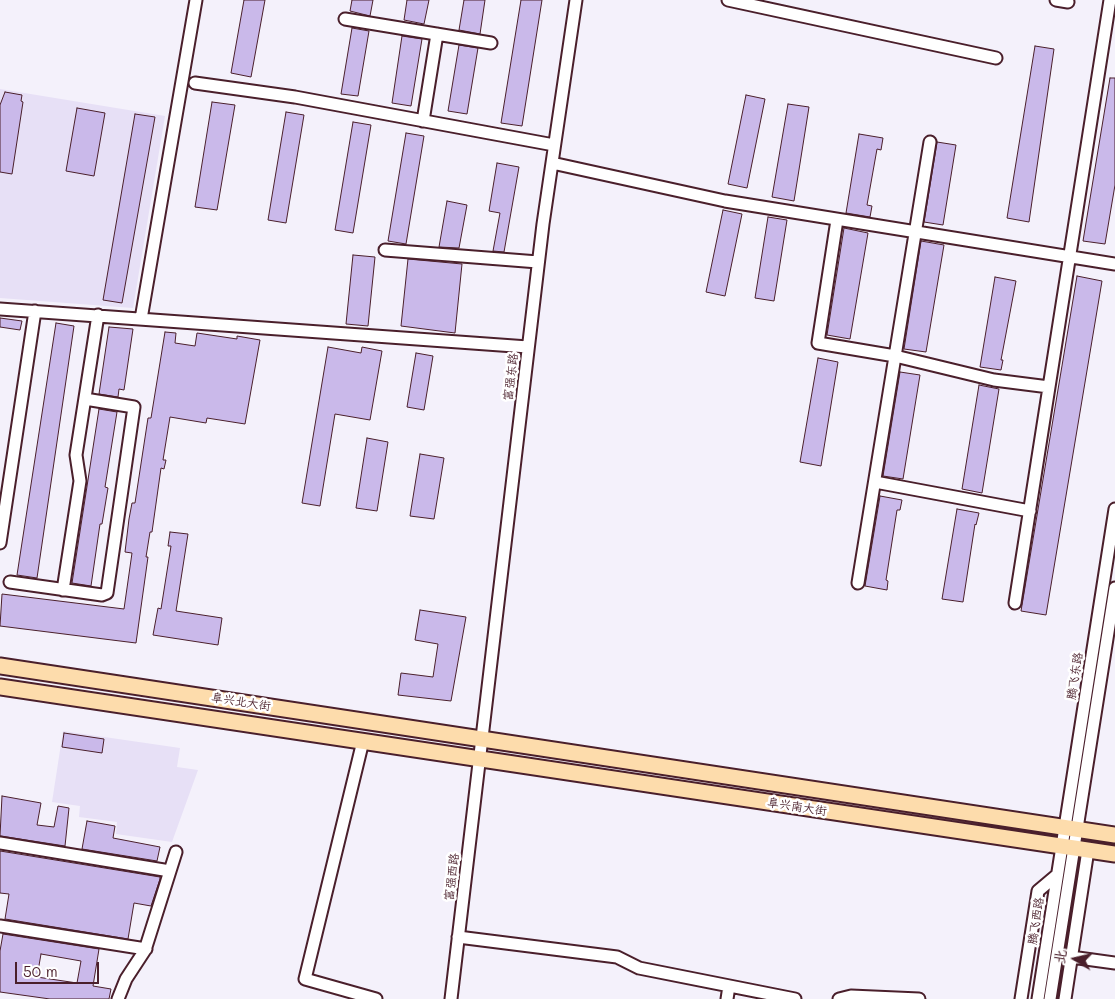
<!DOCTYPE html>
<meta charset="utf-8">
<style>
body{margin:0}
#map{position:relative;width:1115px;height:999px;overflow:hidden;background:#f4f1fb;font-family:Mali,"LXGW WenKai TC",sans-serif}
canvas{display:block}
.north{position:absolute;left:1050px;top:934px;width:50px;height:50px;-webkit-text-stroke:4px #fff;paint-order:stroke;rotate:279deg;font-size:14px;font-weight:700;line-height:20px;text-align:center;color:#4a1f2b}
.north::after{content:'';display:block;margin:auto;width:18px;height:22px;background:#4a1f2b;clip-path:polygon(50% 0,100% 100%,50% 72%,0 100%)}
.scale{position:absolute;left:15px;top:962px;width:84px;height:22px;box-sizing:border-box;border:2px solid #4a1f2b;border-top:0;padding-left:6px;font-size:15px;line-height:18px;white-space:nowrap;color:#4a1f2b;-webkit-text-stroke:4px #fff;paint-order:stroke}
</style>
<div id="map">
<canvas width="1115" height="999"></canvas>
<div class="north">北</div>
<div class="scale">50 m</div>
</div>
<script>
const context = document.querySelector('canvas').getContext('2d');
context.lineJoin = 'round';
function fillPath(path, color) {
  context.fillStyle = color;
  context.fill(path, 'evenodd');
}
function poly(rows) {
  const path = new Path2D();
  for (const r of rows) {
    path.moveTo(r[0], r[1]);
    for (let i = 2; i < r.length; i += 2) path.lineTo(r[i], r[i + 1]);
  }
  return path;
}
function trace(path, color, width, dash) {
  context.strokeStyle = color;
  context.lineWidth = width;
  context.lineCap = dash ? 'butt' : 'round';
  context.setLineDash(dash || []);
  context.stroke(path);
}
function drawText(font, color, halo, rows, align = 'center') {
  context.font = font + ' Mali,"LXGW WenKai TC",sans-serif';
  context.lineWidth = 5;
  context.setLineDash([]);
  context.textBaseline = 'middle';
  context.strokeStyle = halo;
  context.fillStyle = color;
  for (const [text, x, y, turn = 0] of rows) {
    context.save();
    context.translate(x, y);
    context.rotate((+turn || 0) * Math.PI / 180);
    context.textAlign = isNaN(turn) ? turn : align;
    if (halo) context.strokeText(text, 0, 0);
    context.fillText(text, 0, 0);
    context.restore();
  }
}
const built = poly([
 [0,89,165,116,133,308,0,298],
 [63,731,180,748,177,767,198,770,172,842,116,834,117,822,79,817,80,806,52,802]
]);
const building = poly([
 [244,0,265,0,251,77,231,73,244,0],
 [352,0,373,0,370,16,350,11,352,0],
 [407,0,429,0,424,24,404,20,407,0],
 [464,0,485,0,480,34,459,30,464,0],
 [521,0,542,0,522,126,501,123,521,0],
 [352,28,369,31,358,96,341,94,352,28],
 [402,36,422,39,411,106,392,103,402,36],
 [459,45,478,48,467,114,448,111,459,45],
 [1035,46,1054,49,1029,222,1007,218,1035,46],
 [1110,78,1115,78,1115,185,1105,244,1083,241,1110,78],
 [5,92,22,95,21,101,23,102,12,174,0,172,0,105,5,92],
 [746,95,765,99,747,188,728,184,746,95],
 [212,102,235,105,217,210,195,207,212,102],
 [788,104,809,107,794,201,772,197,788,104],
 [77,108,105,113,94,176,66,171,77,108],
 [286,112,304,115,286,223,268,220,286,112],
 [135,114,155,117,122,303,103,300,135,114],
 [353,122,371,125,353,233,335,230,353,122],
 [406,133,424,136,406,244,388,241,406,133],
 [859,134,883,138,881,150,877,149,867,205,872,206,870,217,846,213,859,134],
 [937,142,956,145,943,225,924,222,937,142],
 [497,163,519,167,504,252,493,251,500,213,489,211,497,163],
 [447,201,467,205,459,248,439,247,447,201],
 [723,210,742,214,725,296,706,292,723,210],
 [768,217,787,220,774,301,755,298,768,217],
 [844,228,868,233,850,339,827,335,844,228],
 [921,241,944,245,926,352,904,349,921,241],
 [353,255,375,257,368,326,346,324,353,255],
 [408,259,462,264,455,333,401,326,408,259],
 [1077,276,1102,281,1046,615,1021,611,1077,276],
 [995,277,1016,281,1001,360,1003,360,1001,370,980,367,995,277],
 [0,318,22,321,20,330,0,327,0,318],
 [56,323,74,326,37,578,17,575,56,323],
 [109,327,133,329,124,390,119,389,118,397,99,394,109,327],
 [165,332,176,333,175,343,195,346,197,333,237,339,237,336,260,340,245,424,207,418,206,423,170,417,163,460,166,460,164,469,161,468,152,532,150,532,146,557,148,557,136,643,0,626,2,594,124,609,132,553,125,552,129,519,132,503,135,503,148,418,151,418,165,332],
 [328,347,361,353,362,347,382,351,370,420,335,414,320,506,302,503,328,347],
 [416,353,433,356,424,410,407,407,416,353],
 [818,358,838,362,821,466,800,462,818,358],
 [900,372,920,375,903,479,883,476,900,372],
 [979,385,999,389,982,493,962,489,979,385],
 [99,409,117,412,105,487,108,488,102,524,100,524,91,586,72,583,99,409],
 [367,438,388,442,377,511,356,508,367,438],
 [420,454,444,458,434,519,410,516,420,454],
 [880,496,902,500,900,510,897,510,886,580,888,581,887,590,865,586,880,496],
 [957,509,979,513,976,525,975,524,963,602,942,599,957,509],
 [170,532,188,534,176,611,222,618,218,645,153,635,158,608,161,609,171,546,168,546,170,532],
 [420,610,466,617,451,701,398,695,401,673,433,677,438,644,415,640,420,610],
 [64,733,104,739,102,753,62,747,64,733],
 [2,796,41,803,37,825,54,827,58,806,69,808,65,846,0,836,2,796],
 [87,821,115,826,113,838,160,847,157,861,82,849,87,821],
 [0,851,160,877,160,879,151,906,134,903,128,939,5,919,9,894,0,893,0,851],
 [3,934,99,949,93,986,111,989,109,999,50,999,0,992,0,951,3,934],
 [41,954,81,961,77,983,37,977,41,954]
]);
const minor = poly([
 [728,0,996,58],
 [1056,0,1068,2],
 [345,19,491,43],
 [195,83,295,97,554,145],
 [423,121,437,34],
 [552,163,725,201,1115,264],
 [837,220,818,343,895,356,994,380,1049,387],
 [385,250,538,262],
 [0,309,528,347],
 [141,319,196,0],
 [875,482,1030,511],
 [0,543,35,311],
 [10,582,102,595,107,593,134,407,85,399],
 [858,583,930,142],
 [63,590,80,481,76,455,98,315],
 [1015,603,1110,0],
 [363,741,305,979,376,999],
 [0,843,170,871],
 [0,926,146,949],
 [458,937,617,957,639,968,795,999],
 [1071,957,1115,963],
 [118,999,126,979,145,950,176,852],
 [451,999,543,224,576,0],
 [727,999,729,986],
 [839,999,851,996,919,999],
 [1021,999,1038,891,1057,875],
 [1038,999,1115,509],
 [1050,999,1115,588],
 [1065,999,1088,850]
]);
const major = poly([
 [0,666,1115,835],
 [0,687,1115,854]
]);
const streetNames = [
 ["富强东路",511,377,-83],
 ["腾飞东路",1075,676,-81],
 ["阜兴北大街",241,702,9],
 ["阜兴南大街",797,807,9],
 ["富强西路",452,877,-83],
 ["腾飞西路",1036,921,-81]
];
fillPath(built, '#e7e0f6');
fillPath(building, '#cab9ea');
trace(building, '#4a1f2b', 1);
trace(minor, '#4a1f2b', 15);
trace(major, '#4a1f2b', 19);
trace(minor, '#fff', 11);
trace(major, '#fddcac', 15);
drawText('12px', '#4a1f2b', '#fff', streetNames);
</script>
